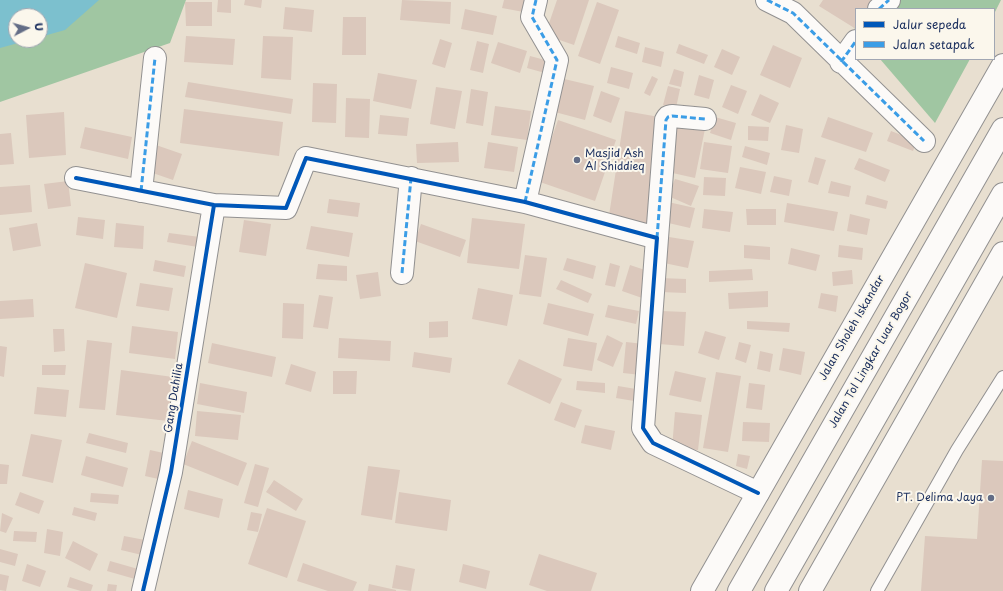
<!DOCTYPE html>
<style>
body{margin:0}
#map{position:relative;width:1003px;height:591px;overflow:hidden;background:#e8dfd0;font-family:"Playpen Sans",sans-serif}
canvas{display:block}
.legend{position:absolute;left:855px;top:8px;width:140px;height:52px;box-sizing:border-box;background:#fbf7ec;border:1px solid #a1a7b3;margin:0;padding:5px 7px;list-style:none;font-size:12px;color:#1b2f5e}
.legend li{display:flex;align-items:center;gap:8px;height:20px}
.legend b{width:20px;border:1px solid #a1a7b3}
.north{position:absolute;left:8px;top:8px;width:40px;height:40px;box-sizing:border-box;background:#fbf7ec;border:1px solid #a1a7b3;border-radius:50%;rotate:84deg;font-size:11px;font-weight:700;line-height:16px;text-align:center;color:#1b2f5e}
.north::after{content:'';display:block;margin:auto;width:14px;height:18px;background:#636d86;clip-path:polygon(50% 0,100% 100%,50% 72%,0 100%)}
</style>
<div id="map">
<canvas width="1003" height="591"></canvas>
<ul class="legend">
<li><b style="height:5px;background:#0057b8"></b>Jalur sepeda</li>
<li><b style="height:5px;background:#3b9de6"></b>Jalan setapak</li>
</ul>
<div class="north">U</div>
</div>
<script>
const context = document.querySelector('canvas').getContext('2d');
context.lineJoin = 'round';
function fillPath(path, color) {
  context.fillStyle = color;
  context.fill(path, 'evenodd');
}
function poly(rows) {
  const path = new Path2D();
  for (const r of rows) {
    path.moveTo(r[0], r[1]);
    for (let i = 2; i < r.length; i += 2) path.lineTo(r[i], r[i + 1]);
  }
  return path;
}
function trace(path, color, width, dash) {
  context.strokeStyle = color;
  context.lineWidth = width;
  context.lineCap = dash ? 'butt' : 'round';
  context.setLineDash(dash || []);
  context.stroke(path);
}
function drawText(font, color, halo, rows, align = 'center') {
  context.font = font + ' "Playpen Sans",sans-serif';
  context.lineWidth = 4;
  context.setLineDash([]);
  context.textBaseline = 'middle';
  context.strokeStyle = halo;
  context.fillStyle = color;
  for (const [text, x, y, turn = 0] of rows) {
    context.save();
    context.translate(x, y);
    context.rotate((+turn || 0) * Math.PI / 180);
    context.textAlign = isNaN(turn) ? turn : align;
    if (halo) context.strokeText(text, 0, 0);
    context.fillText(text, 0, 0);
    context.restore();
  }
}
const forest = poly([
 [0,0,186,0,170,43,0,102],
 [16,16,40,16,40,40,16,40],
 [830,0,1001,0,994,14,994,9,856,9,856,30],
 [880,59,970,59,935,123]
]);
const water = poly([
 [0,0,99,0,65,30,40,37,40,16,16,16,16,40,29,40,0,48]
]);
const building = poly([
 [218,0,231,0,231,13,217,12],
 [245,0,262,0,261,8,244,5],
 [402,0,451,2,450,24,400,20],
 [504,0,532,0,529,13,502,8],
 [557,0,589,0,574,45,545,35],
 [823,0,880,0,874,9,856,9,856,29,819,6],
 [185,2,212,2,212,26,186,26],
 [597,2,619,10,600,64,578,56],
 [285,7,314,10,312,32,283,29],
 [465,9,497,16,493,35,461,29],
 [343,17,366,17,366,55,342,55],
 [186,36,235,39,233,65,184,62],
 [263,36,293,37,291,80,261,78],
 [618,36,640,43,637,54,615,47],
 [440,39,452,43,445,68,432,64],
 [477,41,489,44,483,73,470,70],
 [498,42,527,51,520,73,491,63],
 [679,44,708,55,704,64,676,53],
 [773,45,802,58,790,88,760,75],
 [645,47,664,52,661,67,642,62],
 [722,49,740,57,732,75,714,67],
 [530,56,549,61,545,73,527,68],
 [611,67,633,73,629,89,607,83],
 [674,69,684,72,681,87,669,84],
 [378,73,417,80,411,109,373,101],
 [699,75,714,80,709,99,694,95],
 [652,76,658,79,650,96,644,93],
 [560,78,594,86,585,120,551,111],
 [188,82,293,99,291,114,185,97],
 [313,83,337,84,336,123,312,122],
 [731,85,747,91,738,114,722,107],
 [668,86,680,89,676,108,663,105],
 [436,87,462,91,455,129,430,124],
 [471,89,488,92,483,126,466,123],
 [601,91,620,98,611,123,593,116],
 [760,94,779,103,770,123,751,115],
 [346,98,370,99,369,138,345,137],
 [495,106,531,111,527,140,491,135],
 [184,109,283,122,279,156,180,143],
 [625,111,665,118,648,229,608,222],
 [64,112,66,155,29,158,26,115],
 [380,115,409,118,407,136,378,134],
 [715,117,736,123,731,140,710,133],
 [828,117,873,133,866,152,821,137],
 [679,118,706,124,695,178,668,172],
 [558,120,616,140,595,201,537,181],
 [786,125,803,129,799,153,781,150],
 [748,126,769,127,768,141,748,140],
 [85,127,132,137,128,159,80,148],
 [891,131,917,141,913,151,887,141],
 [11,133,14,164,0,165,0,134],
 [458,142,459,162,417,163,416,144],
 [488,142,518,147,514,172,484,168],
 [704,142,732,146,728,173,700,169],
 [156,145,182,154,173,180,147,171],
 [745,146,770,153,767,165,742,157],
 [815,157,826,160,818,185,808,182],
 [859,158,890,170,885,182,854,169],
 [740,167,766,172,761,194,735,188],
 [774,176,792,180,789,196,770,192],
 [704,177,726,178,725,196,703,195],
 [675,179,699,186,691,206,668,196],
 [68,181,71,206,48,209,44,184],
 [831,181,851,186,849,197,828,193],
 [30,185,32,212,0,215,0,187],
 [867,195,888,201,886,209,865,204],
 [329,199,360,203,358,217,327,213],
 [668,202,695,208,690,228,664,222],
 [787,203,838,212,834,231,784,222],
 [704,209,733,212,730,232,702,228],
 [746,209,776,209,776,225,747,225],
 [850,214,870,219,867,235,847,231],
 [78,217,105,220,103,239,76,235],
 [472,218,525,224,519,269,467,263],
 [244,220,271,224,266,256,239,252],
 [37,223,41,246,13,251,9,228],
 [116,223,144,226,143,249,114,247],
 [421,224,466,240,460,257,415,241],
 [311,226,353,233,349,257,306,249],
 [169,233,200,237,198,247,167,242],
 [669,237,694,241,688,268,664,263],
 [744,245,770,247,770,260,744,258],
 [839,245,863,248,862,260,838,257],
 [791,248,820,255,816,271,788,264],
 [525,255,547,258,541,297,519,294],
 [567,258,596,266,593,279,563,270],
 [155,260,186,266,184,277,153,271],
 [85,263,127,273,117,318,75,308],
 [610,263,620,266,615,287,605,285],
 [318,264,347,266,347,281,316,279],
 [630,265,654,273,645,299,622,291],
 [752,269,753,280,709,282,709,271],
 [852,270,853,284,833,286,832,272],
 [378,272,381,296,360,299,356,275],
 [660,278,686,279,686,293,660,292],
 [561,280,592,294,588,303,556,289],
 [140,283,173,288,169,311,136,306],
 [478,288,513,295,507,326,472,319],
 [768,291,768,307,729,309,728,293],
 [821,293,838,296,836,312,818,308],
 [319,295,333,297,328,329,313,327],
 [33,299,34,317,0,319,0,301],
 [283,303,304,304,303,339,282,338],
 [548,303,594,314,588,336,543,324],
 [608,305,639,311,636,324,605,317],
 [661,311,686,312,684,346,659,344],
 [448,321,448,337,429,338,429,322],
 [747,321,790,323,789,332,747,329],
 [132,326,178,332,175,359,129,353],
 [53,329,64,329,65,351,54,352],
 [705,331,726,337,719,360,698,353],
 [607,335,623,343,613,367,597,360],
 [339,338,391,341,390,361,338,358],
 [568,338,597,343,592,371,563,366],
 [87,340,112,343,105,410,79,408],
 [626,342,644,344,641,375,623,373],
 [739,342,751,345,746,363,735,359],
 [212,343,276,357,272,377,208,363],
 [0,346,7,347,4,377,0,376],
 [783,348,805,352,801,375,779,370],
 [760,351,773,354,770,372,757,369],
 [414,352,452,358,450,373,412,367],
 [519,359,562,379,550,404,507,384],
 [291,364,316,372,311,392,285,384],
 [42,365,66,365,65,375,42,375],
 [121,370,173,377,168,421,116,415],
 [333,371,357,371,356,394,333,394],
 [675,371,706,378,701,402,669,395],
 [716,372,741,376,728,452,703,448],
 [577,381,605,383,605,393,576,390],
 [200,383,247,392,244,413,197,404],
 [749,383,765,385,762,410,746,408],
 [618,386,636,389,634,401,616,398],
 [37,387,69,390,66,417,34,414],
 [561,402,582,410,575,428,554,420],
 [197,411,241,415,238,440,195,436],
 [675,412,702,415,698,450,672,448],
 [743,422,770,423,769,442,742,441],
 [585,425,615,431,611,450,581,443],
 [89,433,128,443,126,453,86,443],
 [31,434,62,440,53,483,22,476],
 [192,441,247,463,238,486,183,464],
 [150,450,168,454,163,480,145,476],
 [738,454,750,456,747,469,736,466],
 [86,456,128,468,123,487,81,475],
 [982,460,1003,461,1003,591,921,591,925,536,977,539],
 [0,464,9,465,7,484,0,484],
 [255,464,269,468,258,507,244,503],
 [368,466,400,470,392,520,361,515],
 [274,480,303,499,296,511,266,492],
 [188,490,223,499,219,518,184,509],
 [20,492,44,501,39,514,15,505],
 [399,492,451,500,447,531,395,523],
 [91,493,119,495,118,504,90,502],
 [74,507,97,513,95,521,72,515],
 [267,508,306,521,287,578,248,564],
 [251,512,262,514,258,532,247,530],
 [2,513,13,518,6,533,0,531],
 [47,529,63,532,60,556,44,553],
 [14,531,37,532,36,542,13,541],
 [124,536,145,540,142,555,121,550],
 [73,541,98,554,90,571,65,558],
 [0,549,18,554,15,566,0,562],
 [539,554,597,573,591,591,547,591,529,585],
 [110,561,138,569,135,579,107,571],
 [303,563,357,582,353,591,328,591,297,581],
 [27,564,46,571,40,587,22,581],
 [463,564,490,571,486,589,459,582],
 [396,565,415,569,411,591,392,588],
 [0,574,9,576,6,591,0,590],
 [70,577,93,585,91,591,81,591,67,587],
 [108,584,117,585,116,591,107,591],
 [369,584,396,590,396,591,368,591]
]);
const service = poly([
 [877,591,957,450,1003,377]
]);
const minor = poly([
 [767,0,793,13,924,141],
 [879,9,889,0],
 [841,62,856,41],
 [76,178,214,205,286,208,306,158,525,202,657,238,643,428,653,443,758,493],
 [141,191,155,58],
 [525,202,557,60,532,17,536,0],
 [657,238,666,120,668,117,672,116,705,119],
 [402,273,411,178],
 [143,591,171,472,214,205]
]);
const trunk = poly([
 [702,591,1003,65],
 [810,591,1003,253]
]);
const motorway = poly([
 [739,591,1003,129],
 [776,591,1003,194]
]);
const quiet = poly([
 [767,0,793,13,924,141],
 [879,9,889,0],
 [841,62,856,41],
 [141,191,155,58],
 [525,202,557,60,532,17,536,0],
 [657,238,666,120,668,117,672,116,705,119],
 [402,273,411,178]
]);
const cycleway = poly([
 [76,178,214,205,286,208,306,158,525,202,657,238,643,428,653,443,758,493],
 [143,591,171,472,214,205]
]);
const markers = [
 [577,160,4,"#636d86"],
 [991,498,4,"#636d86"]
];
const poiNames = [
 ["Masjid Ash",585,154],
 ["Al Shiddieq",585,167],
 ["PT. Delima Jaya",983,498,"right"]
];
const streetNames = [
 ["Jalan Sholeh Iskandar",852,328,-60],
 ["Jalan Tol Lingkar Luar Bogor",871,360,-60],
 ["Gang Dahilia",174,398,-81]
];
fillPath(forest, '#a0c6a2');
fillPath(water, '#7cc0ce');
fillPath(building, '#dbc8bc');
trace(service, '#929191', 14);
trace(minor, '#929191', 24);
trace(trunk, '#929191', 24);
trace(motorway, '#929191', 24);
trace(service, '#fcfaf8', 12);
trace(minor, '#fcfaf8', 22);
trace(trunk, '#fcfaf8', 22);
trace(motorway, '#fcfaf8', 22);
trace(quiet, '#3b9de6', 3, [6, 3]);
trace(cycleway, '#0057b8', 4);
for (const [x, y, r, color] of markers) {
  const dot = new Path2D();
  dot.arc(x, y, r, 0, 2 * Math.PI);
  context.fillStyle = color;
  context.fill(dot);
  trace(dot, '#fbf7ec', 1.5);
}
drawText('11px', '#1b2f5e', '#fbf7ec', poiNames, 'left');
drawText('11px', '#1b2f5e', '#fbf7ec', streetNames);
</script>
